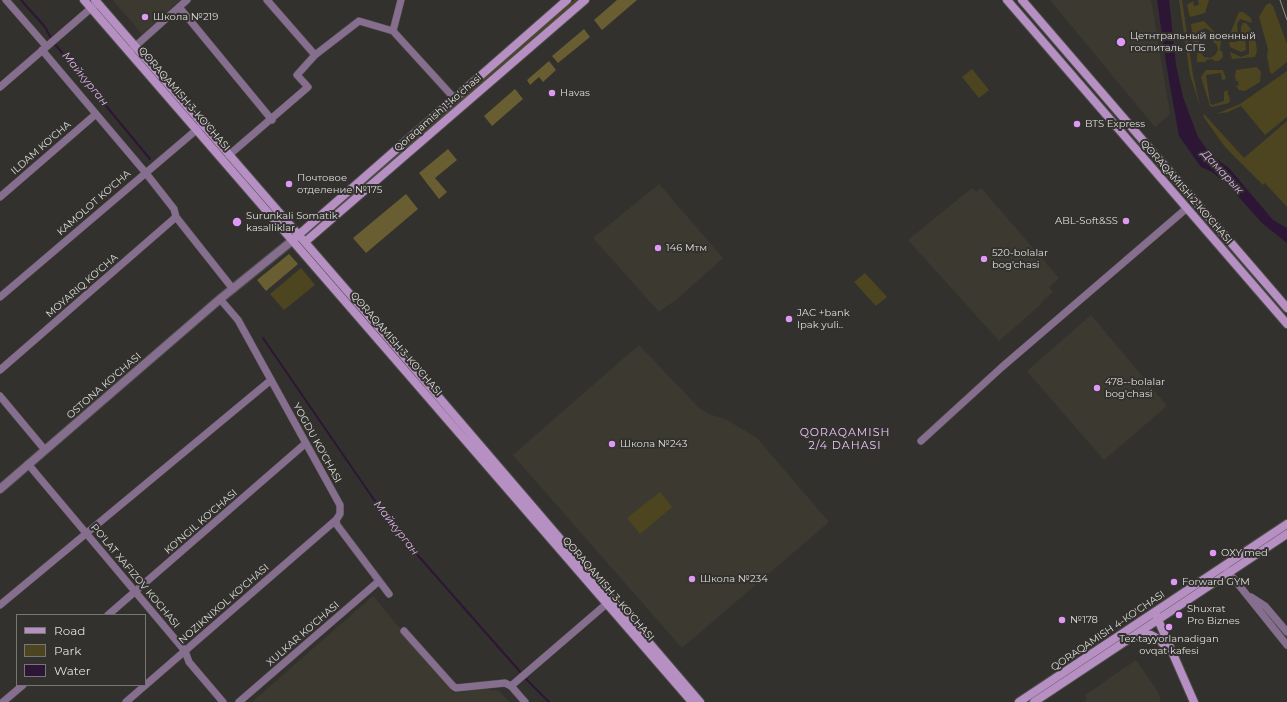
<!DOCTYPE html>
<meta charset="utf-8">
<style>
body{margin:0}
#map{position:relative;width:1287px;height:702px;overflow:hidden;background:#32312e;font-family:Montserrat,sans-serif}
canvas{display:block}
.legend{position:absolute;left:16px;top:614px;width:130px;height:72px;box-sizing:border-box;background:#32312e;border:1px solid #777674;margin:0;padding:5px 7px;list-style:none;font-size:12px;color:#dededc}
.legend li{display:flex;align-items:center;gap:8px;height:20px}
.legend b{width:20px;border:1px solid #777674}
</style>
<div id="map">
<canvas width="1287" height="702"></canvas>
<ul class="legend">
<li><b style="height:5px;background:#b690c3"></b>Road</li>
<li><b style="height:11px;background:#4d4520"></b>Park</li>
<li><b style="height:11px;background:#2d1635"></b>Water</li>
</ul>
</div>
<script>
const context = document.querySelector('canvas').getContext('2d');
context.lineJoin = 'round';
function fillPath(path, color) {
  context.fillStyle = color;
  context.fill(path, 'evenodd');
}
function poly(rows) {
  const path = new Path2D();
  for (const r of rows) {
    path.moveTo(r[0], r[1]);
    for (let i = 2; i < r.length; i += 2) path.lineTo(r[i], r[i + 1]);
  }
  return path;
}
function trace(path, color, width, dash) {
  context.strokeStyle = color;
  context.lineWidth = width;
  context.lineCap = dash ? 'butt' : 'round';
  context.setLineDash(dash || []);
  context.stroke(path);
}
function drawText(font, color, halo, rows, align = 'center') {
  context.font = font + ' Montserrat,sans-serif';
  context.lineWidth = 4;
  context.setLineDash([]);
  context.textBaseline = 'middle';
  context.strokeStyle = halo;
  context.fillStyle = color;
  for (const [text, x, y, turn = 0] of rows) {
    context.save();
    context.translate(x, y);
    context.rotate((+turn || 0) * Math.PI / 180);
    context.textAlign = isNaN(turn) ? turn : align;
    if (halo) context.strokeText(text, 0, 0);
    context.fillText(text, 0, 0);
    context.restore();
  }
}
const built = poly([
 [113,0,180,0,142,34],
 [1050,0,1151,0,1170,114,1155,127],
 [659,184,723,258,677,299,659,312,593,238],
 [972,188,976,192,981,188,1059,278,1049,287,1053,292,1042,301,1040,305,999,341,908,240],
 [1091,315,1167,406,1104,460,1027,371],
 [639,345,699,408,709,414,727,420,757,438,829,522,682,648,513,455],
 [373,596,454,693,483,689,499,691,509,702,252,702],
 [1136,660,1158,692,1161,702,1084,702,1087,700,1085,695]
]);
const green = poly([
 [574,0,578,0,312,231,310,229],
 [1179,0,1182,0,1193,75,1200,106,1190,75],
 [1198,0,1209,0,1205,13,1190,17,1187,5,1193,1,1194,6,1199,5],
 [1270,3,1273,6,1287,44,1287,62,1272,74,1270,72,1267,56,1268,49,1259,17,1266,5],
 [1239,12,1243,12,1251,18,1252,23,1240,19,1237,24,1238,35,1234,38,1228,39],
 [1204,21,1221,39,1220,51,1222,51,1223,57,1219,61,1214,61,1213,59,1206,60,1206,62,1197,62,1197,53,1201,53,1204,57,1210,58,1215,55,1218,50,1217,45,1211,40,1211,31,1205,28,1197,32,1196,37,1200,43,1200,46,1194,48,1191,24],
 [1243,23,1246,23,1253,32,1245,36,1246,50,1241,52,1230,47,1229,42,1236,42,1241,38,1241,27],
 [1255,37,1257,51,1255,57,1232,59,1230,52,1241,57,1249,54,1249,39],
 [1257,67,1261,72,1260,82,1245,91,1239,90,1236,86,1239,85,1238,81,1236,81,1235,77,1236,70],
 [972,69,989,90,979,98,962,77],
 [1206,70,1223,70,1226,79,1222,80,1221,73,1206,75,1210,103,1212,105,1224,101,1224,92,1227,90,1230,100,1229,103,1212,107,1210,106,1201,77],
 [1287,71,1287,117,1265,135,1241,106,1228,112,1216,114,1240,104],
 [1204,114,1244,158,1287,121,1287,207,1265,183,1263,185,1225,147,1203,116],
 [301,268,315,285,284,310,270,294],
 [865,273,887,297,876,306,854,282],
 [660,492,672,507,640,534,627,518]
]);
const forest = poly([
 [617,0,637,0,602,30,594,20],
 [584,29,590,37,558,63,552,56],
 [549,61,556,70,543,82,539,77,530,85,527,80],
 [515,89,523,99,492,126,484,116],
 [448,149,457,160,435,178,447,192,439,199,419,173],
 [406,194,418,209,366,253,353,238],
 [289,254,298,264,266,291,257,280]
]);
const water = poly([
 [1157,0,1169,0,1176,65,1183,97,1198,137,1211,155,1229,168,1273,220,1287,228,1287,243,1262,223,1227,184,1212,172,1201,167,1179,136,1167,69]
]);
const stream = poly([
 [21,0,45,27,52,40],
 [54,43,150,159],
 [263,338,392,526,522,674],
 [524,677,549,702]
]);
const minor = poly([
 [6,0,46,46],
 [179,7,272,120],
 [393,31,455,99],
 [393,31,401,0],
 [42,50,145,172,174,209,176,217,233,289],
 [131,50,187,0],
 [315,55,359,21,393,31],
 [0,87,97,3],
 [229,155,308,87,297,75,315,55,267,0],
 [0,197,96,114],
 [0,297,201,126],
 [220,299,238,320,340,505,340,514,336,520,337,525,389,594],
 [0,370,176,217],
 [0,396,45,450],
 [921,441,1002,367,1187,208],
 [28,464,185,651,189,662,223,702],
 [1226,569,1287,645],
 [1251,597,1265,606,1287,632],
 [0,605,271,380],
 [108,615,306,443],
 [404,631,453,686,456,688,505,683,511,686,525,702],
 [511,686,611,600],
 [3,702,23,685],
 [126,702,336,520],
 [239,702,379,581]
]);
const tertiary = poly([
 [0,489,220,299,293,240]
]);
const secondary = poly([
 [84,0,692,702],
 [95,0,401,353,700,702],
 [1007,0,1287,324],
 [1022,0,1287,308],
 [295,238,567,0],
 [305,242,585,0],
 [1156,615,1194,702],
 [1138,637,1143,634,1151,635,1160,640,1167,649],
 [1019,702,1287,524],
 [1034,702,1287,534]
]);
const tram = poly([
 [1280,0,1287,20]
]);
const markers = [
 [145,17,4,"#dd99f4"],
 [1121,42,5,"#dd99f4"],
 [552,93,4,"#dd99f4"],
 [1077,124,4,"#dd99f4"],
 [289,184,4,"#dd99f4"],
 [1126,221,4,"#dd99f4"],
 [237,222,5,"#dd99f4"],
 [658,248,4,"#dd99f4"],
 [984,259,4,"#dd99f4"],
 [789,319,4,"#dd99f4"],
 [1097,388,4,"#dd99f4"],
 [612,444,4,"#dd99f4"],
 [1213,553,4,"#dd99f4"],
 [692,579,4,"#dd99f4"],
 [1174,582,4,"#dd99f4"],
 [1179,615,4,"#dd99f4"],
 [1062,620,4,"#dd99f4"],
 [1169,627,4,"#dd99f4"]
];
const poiNames = [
 ["Школа №219",153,17],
 ["Цетнтральный военный",1130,36],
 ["госпиталь СГБ",1130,48],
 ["Havas",560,93],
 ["BTS Express",1085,124],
 ["Почтовое",297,178],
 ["отделение №175",297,190],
 ["Surunkali Somatik",246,216],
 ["kasalliklar",246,228],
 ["ABL-Soft&SS",1118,221,"right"],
 ["146 Мтм",666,248],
 ["520-bolalar",992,253],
 ["bog'chasi",992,265],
 ["JAC +bank",797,313],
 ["Ipak yuli..",797,325],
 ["478--bolalar",1105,382],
 ["bog'chasi",1105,394],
 ["Школа №243",620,444],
 ["OXY med",1221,553],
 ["Школа №234",700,579],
 ["Forward GYM",1182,582],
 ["Shuxrat",1187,609],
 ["Pro Biznes",1187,621],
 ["№178",1070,620],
 ["Tez tayyorlanadigan",1169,639,"center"],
 ["ovqat kafesi",1169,651,"center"]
];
const streetNames = [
 ["QORAQAMISH 3-KO'CHASI",184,99,49],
 ["Qoraqamish 1-koʻchasi",438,113,-41],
 ["ILDAM KO'CHA",41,148,-41],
 ["QORAQAMISH 2-KO'CHASI",1186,192,49],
 ["KAMOLOT KO'CHA",94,203,-41],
 ["MOYARIQ KO'CHA",82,286,-41],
 ["QORAQAMISH 3-KO'CHASI",396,344,49],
 ["OSTONA KO'CHASI",104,386,-41],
 ["YOGDU KO'CHASI",317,443,61],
 ["KO'NGIL KO'CHASI",201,522,-41],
 ["PO'LAT XAFIZOV KOCHASI",135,576,50],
 ["QORAQAMISH 3-KO'CHASI",608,589,49],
 ["NOZIKNIXOL KO'CHASI",224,604,-41],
 ["QORAQAMISH 4-KO'CHASI",1108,631,-34],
 ["XULKAR KO'CHASI",303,634,-41]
];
const waterNames = [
 ["Майкурган",85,79,51],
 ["Дамарык",1222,172,47],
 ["Майкурган",396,528,52]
];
const neighbourhoodNames = [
 ["QORAQAMISH",845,433],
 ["2/4 DAHASI",845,446]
];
fillPath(built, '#3c3a30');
fillPath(green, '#4d4520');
fillPath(forest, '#685e32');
fillPath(water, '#2d1635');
trace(stream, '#2d1635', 2);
trace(minor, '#4e4d4a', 8);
trace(tertiary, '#4e4d4a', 10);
trace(secondary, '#4e4d4a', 10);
trace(minor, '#866e8e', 7);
trace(tertiary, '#866e8e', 8);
trace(secondary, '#b690c3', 8);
trace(tram, '#92928f', 1);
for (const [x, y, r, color] of markers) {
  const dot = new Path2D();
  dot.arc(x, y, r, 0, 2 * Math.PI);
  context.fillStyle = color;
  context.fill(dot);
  trace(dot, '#32312e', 1.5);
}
drawText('10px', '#dededc', '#32312e', poiNames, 'left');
drawText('10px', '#dededc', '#32312e', streetNames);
drawText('italic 11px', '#dfb3ee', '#32312e', waterNames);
context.letterSpacing = '1px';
drawText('11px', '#ebc5f8', '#32312e', neighbourhoodNames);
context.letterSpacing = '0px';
</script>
